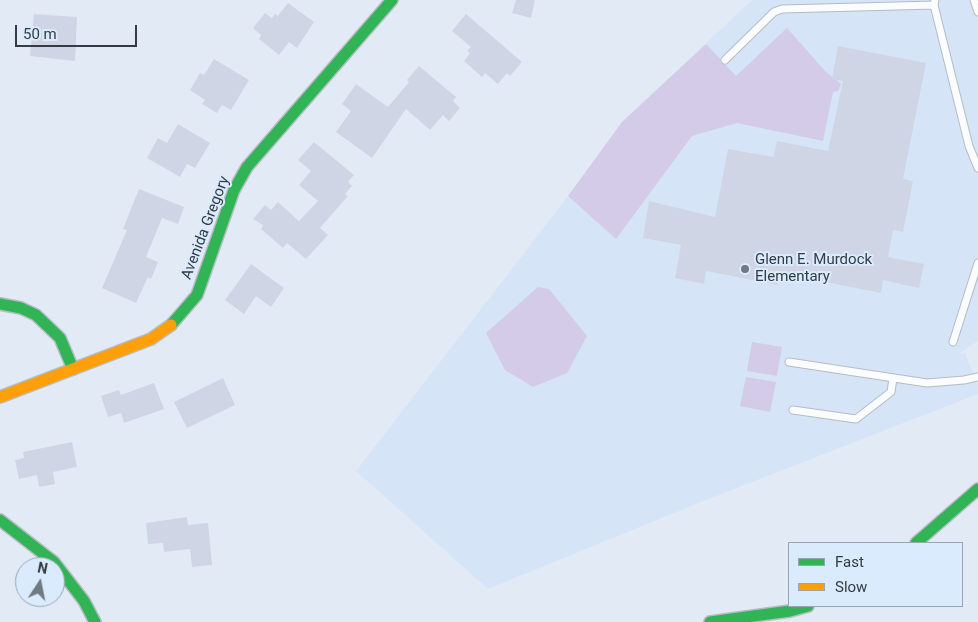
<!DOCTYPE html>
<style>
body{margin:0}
#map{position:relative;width:978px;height:622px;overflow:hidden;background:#e2ebf5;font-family:Roboto,sans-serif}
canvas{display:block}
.legend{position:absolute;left:788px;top:542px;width:175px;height:65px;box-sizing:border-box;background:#daebfd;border:1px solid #98a5b2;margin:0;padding:6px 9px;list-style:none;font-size:15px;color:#343b42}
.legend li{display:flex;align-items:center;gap:10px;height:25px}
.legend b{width:25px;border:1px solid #98a5b2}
.north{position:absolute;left:15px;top:557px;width:50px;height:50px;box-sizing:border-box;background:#daebfd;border:1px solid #98a5b2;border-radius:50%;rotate:11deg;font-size:14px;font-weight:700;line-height:20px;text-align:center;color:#343b42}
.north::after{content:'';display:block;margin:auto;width:18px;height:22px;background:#717981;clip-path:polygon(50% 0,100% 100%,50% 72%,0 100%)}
.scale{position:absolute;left:15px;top:25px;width:122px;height:22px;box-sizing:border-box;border:2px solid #343b42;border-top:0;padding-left:6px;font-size:15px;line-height:18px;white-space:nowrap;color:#343b42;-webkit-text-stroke:4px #daebfd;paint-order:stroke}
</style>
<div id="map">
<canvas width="978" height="622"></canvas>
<ul class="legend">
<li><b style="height:6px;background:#30b455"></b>Fast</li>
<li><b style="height:6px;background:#ff9f0a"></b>Slow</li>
</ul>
<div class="north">N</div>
<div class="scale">50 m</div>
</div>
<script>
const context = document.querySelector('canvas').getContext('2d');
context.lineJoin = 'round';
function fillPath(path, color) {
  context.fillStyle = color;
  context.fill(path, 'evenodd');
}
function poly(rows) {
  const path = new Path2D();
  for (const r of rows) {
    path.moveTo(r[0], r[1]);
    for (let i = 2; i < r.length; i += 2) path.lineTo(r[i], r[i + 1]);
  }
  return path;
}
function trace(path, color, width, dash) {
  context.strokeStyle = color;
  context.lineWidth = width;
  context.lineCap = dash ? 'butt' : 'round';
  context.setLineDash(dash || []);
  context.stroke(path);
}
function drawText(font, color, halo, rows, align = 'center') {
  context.font = font + ' Roboto,sans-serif';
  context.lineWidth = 4;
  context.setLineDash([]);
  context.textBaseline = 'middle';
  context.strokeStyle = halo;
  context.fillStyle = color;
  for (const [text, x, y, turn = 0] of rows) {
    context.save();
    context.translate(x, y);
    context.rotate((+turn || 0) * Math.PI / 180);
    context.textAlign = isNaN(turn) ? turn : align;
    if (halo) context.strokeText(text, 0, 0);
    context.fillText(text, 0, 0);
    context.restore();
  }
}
const built = poly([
 [752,0,978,0,978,341,959,354,965,353,978,385,978,394,701,502,488,589,356,471,568,196,622,122]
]);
const green = poly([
 [787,28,825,71,841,84,838,91,833,92,823,141,737,123,692,136,616,239,568,196,622,122,706,44,736,76],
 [538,287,549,289,587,336,567,373,533,387,505,370,486,333],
 [752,342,782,347,777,376,747,371],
 [746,377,776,382,770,412,740,406]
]);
const building = poly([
 [516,0,535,0,531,18,512,13],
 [288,3,314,22,297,48,289,42,279,55,259,39,261,35,253,28,265,13,272,18,275,14,278,16],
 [34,14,77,17,75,61,30,56],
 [466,14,522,62,510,76,507,73,498,84,485,73,482,77,464,61,470,53,467,51,471,47,452,31],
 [838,46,926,63,903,179,913,181,903,232,893,230,888,257,924,264,919,288,883,280,881,293,780,273,778,285,706,271,704,284,675,278,681,245,643,238,649,201,715,217,728,149,774,157,777,141,828,151,843,81,832,79],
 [214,59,249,80,231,110,222,105,217,113,202,104,205,100,190,90,200,73,204,75],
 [419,66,456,97,453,101,460,108,449,121,443,115,430,130,406,109,372,158,336,132,351,111,342,104,356,84,388,107,409,82,407,80],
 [178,124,210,143,195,168,187,164,180,177,147,158,158,138,167,143],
 [314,142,354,175,348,182,352,186,345,194,348,196,320,228,328,235,306,259,287,243,283,248,261,229,263,225,253,219,265,205,271,210,278,202,299,221,318,201,299,185,311,171,298,160],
 [139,189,184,207,178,224,162,218,146,257,158,262,151,279,148,277,136,303,102,288,127,230,123,229],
 [251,264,284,288,271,307,256,296,244,314,225,300],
 [223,378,235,405,187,428,174,402],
 [154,383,164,409,124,423,121,413,108,417,101,396,119,390,121,395],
 [72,442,77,467,53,472,55,484,39,487,37,475,19,479,15,460,24,458,23,452],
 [187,517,188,525,208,523,212,565,192,567,190,549,164,552,163,543,148,544,146,523]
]);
const lane = poly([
 [935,0,934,5,969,146,978,168],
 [974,0,978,12],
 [725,60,774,12,782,9,934,5],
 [953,342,978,263],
 [789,362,927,383,964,380,978,377],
 [793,410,856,419,891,392,893,378]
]);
const fast = poly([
 [0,304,21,308,36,315,60,338,73,369],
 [171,325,197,295,234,190,247,167,392,0],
 [0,520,54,562,84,601,95,622],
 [916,543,978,489],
 [710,622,790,611,808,606]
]);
const slow = poly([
 [0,397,151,339,171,325]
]);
const markers = [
 [745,269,5,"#717981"]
];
const streetNames = [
 ["Avenida Gregory",206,228,-69]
];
const poiNames = [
 ["Glenn E. Murdock",755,260],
 ["Elementary",755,277]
];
fillPath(built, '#d5e5f7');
fillPath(green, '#d3cbe7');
fillPath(building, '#d0d5e6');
trace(lane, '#b5bcc4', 9);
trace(fast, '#b5bcc4', 14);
trace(slow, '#b5bcc4', 14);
trace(lane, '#fbfcfe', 7);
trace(fast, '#30b455', 11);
trace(slow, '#ff9f0a', 11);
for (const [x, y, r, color] of markers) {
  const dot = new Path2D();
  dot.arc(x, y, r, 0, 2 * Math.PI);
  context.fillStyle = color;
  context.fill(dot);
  trace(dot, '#daebfd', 2);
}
drawText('15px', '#343b42', '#daebfd', streetNames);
drawText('15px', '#343b42', '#daebfd', poiNames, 'left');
</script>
